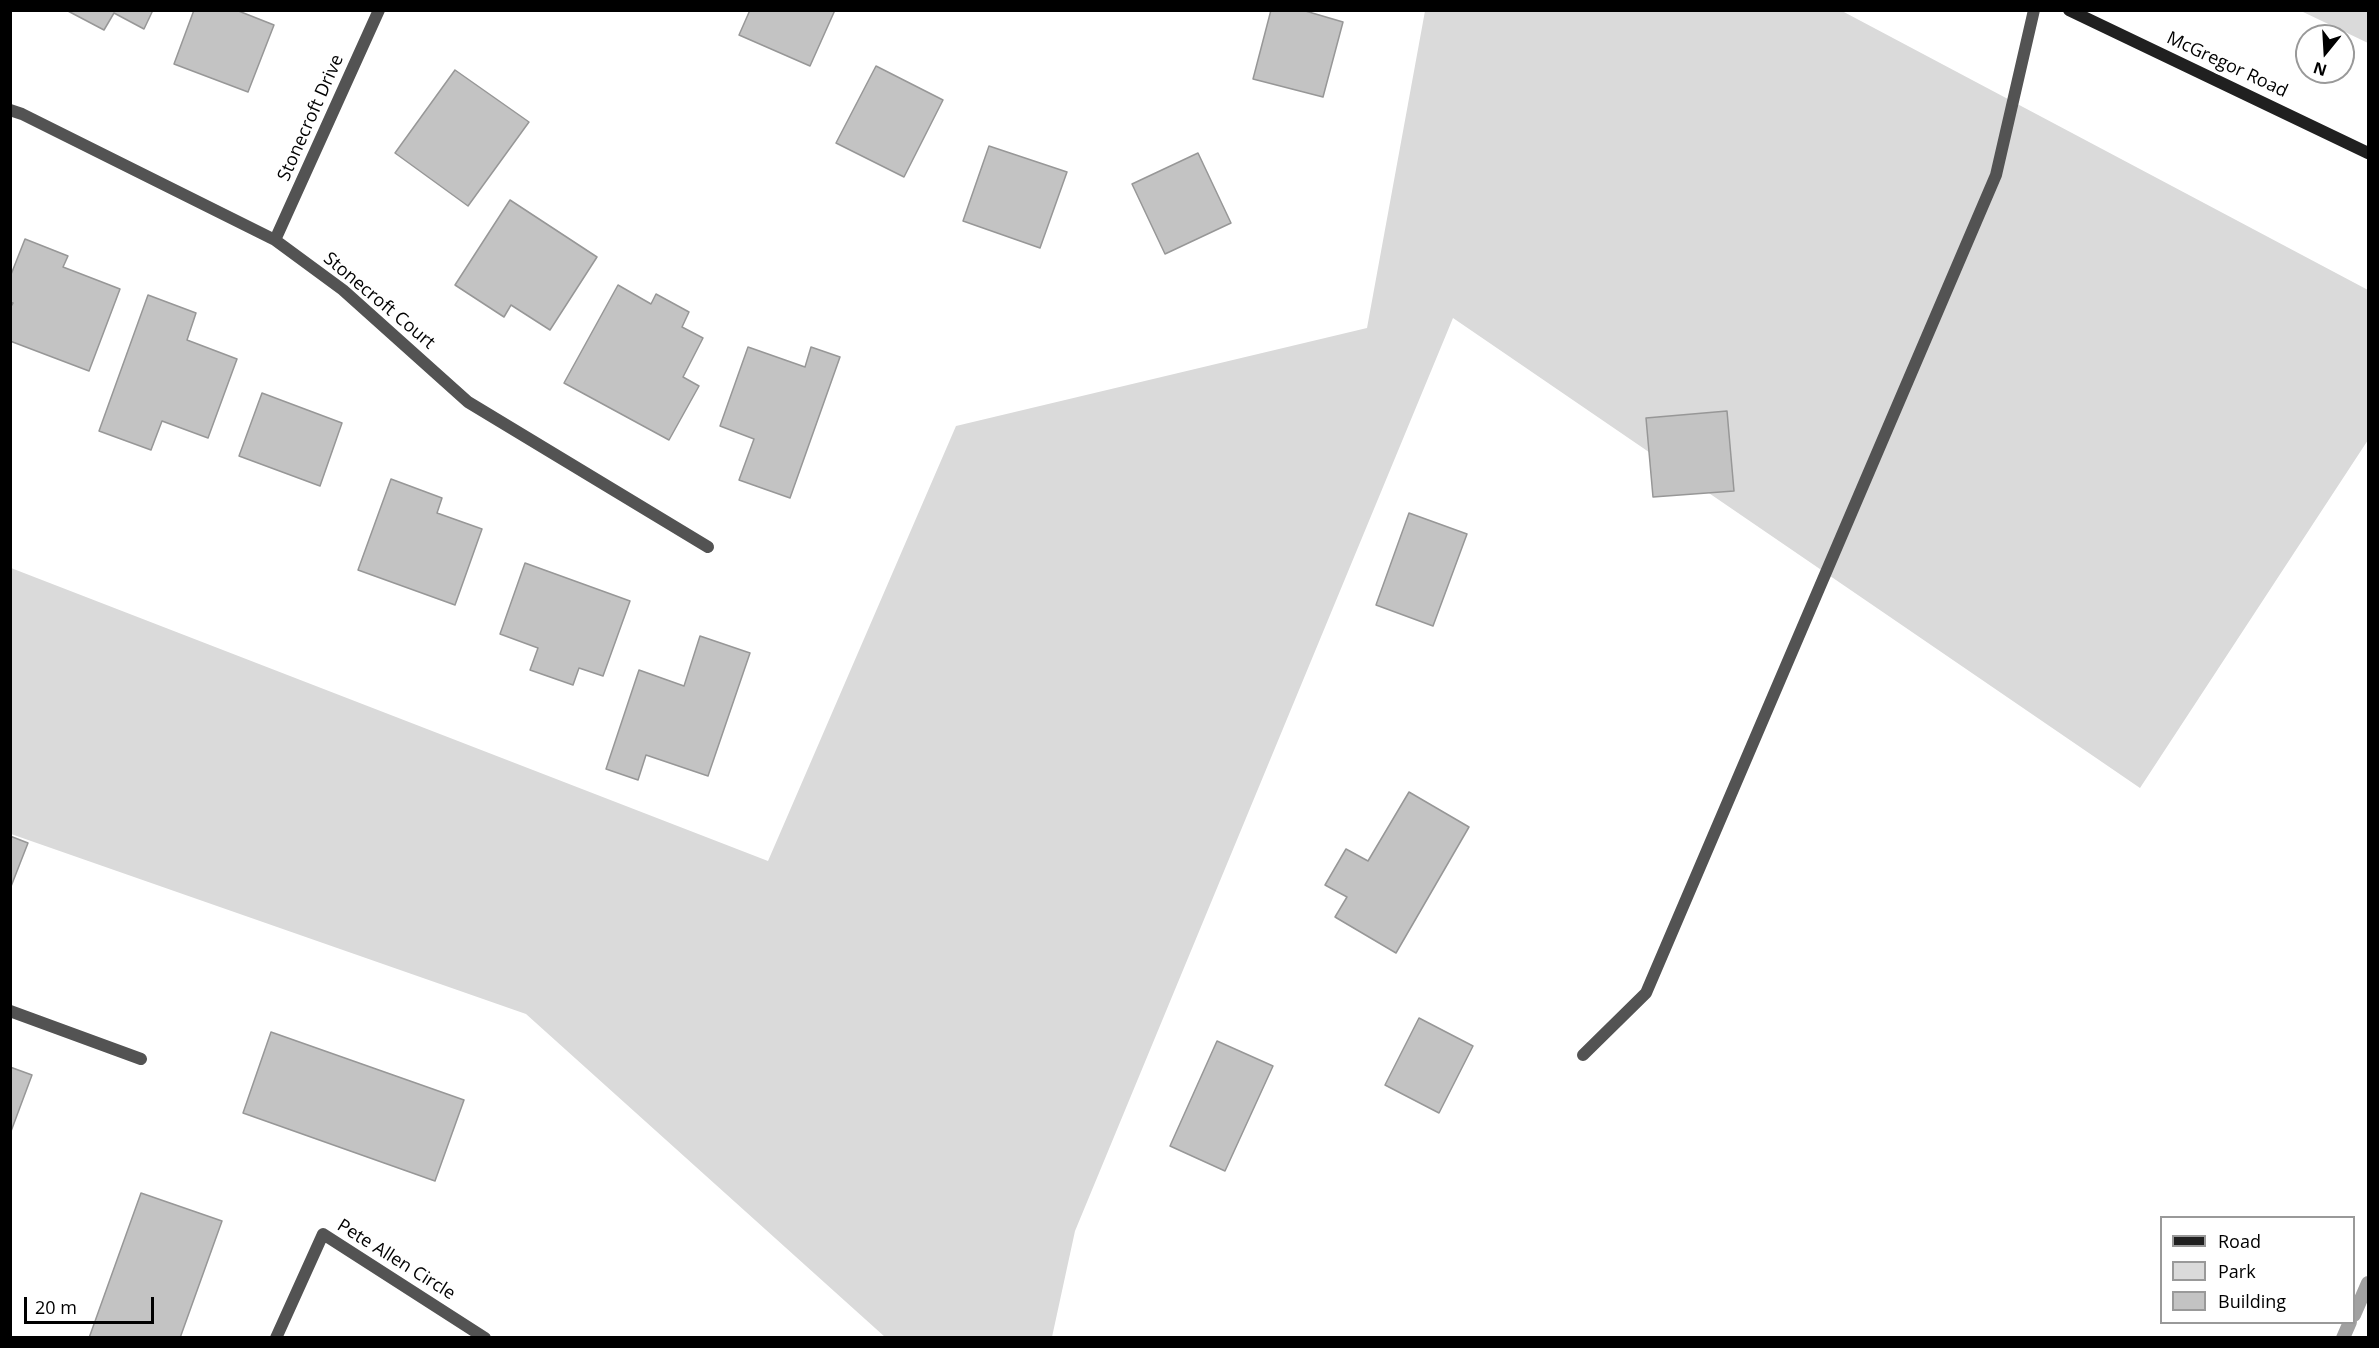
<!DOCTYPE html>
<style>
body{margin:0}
#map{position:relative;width:2379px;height:1348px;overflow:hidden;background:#fff;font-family:"Open Sans",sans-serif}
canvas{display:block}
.frame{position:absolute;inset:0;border:12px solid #000;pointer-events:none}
.legend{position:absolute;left:2160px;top:1216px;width:195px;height:108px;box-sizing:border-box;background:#fff;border:2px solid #999;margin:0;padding:8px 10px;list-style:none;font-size:18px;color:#000}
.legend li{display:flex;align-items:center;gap:12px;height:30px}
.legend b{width:30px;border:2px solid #999}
.north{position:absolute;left:2295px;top:24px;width:60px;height:60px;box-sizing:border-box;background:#fff;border:2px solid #999;border-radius:50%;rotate:198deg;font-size:16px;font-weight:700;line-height:24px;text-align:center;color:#000}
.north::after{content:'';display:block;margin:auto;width:21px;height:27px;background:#000;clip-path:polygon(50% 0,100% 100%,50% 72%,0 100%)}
.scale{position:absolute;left:24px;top:1297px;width:130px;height:27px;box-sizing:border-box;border:3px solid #000;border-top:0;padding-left:8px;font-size:18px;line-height:21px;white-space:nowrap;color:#000;-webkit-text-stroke:4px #fff;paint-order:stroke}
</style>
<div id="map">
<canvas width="2379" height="1348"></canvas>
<div class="frame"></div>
<ul class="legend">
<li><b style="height:8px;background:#202020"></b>Road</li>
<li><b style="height:16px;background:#dadada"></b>Park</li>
<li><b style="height:16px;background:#c3c3c3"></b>Building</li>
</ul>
<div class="north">N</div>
<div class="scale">20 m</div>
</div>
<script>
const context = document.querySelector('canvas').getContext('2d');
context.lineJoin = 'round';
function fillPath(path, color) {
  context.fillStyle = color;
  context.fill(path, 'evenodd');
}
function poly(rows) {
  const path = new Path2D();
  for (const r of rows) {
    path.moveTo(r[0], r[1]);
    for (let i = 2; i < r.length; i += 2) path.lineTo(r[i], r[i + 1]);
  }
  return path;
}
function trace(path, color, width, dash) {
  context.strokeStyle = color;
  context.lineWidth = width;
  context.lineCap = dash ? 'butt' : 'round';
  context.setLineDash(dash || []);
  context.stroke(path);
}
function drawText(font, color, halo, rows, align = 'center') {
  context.font = font + ' "Open Sans",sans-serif';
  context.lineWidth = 6;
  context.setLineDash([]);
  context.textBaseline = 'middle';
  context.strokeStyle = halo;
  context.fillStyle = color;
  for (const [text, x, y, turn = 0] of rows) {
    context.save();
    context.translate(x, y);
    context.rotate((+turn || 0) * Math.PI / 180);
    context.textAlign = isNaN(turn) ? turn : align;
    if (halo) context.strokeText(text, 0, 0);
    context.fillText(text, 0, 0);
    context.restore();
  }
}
const green = poly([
 [1425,11,1842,11,2368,290,2368,440,2140,788,1453,318,1075,1231,1052,1337,885,1337,526,1014,11,834,11,568,768,861,956,426,1367,328],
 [2301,11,2368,11,2368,43]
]);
const stream = poly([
 [2354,1315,2368,1283],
 [2343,1338,2350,1322]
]);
const building = poly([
 [66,10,153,10,144,29,114,13,104,30,66,10],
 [194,10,236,10,274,25,248,92,174,64,194,10],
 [750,10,835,10,810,66,739,35,750,10],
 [1271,10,1302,10,1343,22,1323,97,1253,79,1271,10],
 [876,66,943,100,904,177,836,143,876,66],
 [455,70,529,122,468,206,395,153,455,70],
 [989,146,1067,172,1040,248,963,221,989,146],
 [1198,153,1231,223,1165,254,1132,184,1198,153],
 [510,200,597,257,550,330,511,305,504,317,455,285,510,200],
 [25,239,68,256,63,267,120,289,89,371,10,341,10,308,13,303,10,302,10,277,25,239],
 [618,285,651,304,656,294,689,312,682,327,703,338,683,377,699,386,669,440,564,383,618,285],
 [148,295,196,313,187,340,237,359,208,438,162,421,151,450,99,431,148,295],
 [748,347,805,367,811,347,840,357,790,498,739,480,754,439,720,426,748,347],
 [262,393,342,423,320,486,239,456,262,393],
 [1727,411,1734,491,1653,497,1646,418,1727,411],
 [391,479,442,498,437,513,482,529,455,605,358,570,391,479],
 [1409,513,1467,534,1433,626,1376,605,1409,513],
 [525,563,630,601,603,676,579,668,573,685,530,670,538,648,500,634,525,563],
 [700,636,750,653,708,776,646,755,638,780,606,769,639,670,684,686,700,636],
 [1409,792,1469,827,1396,953,1335,917,1347,897,1325,885,1346,849,1368,861,1409,792],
 [10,836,28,843,10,889,10,836],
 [1419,1018,1473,1046,1439,1113,1385,1085,1419,1018],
 [271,1032,464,1100,435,1181,243,1113,271,1032],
 [1217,1041,1273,1066,1225,1171,1170,1146,1217,1041],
 [10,1067,32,1075,10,1134,10,1067],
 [141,1193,222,1221,180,1338,89,1338,141,1193]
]);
const lane = poly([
 [1583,1055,1646,993,1996,175,2034,10]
]);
const street = poly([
 [10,110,22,114,275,240,343,290,468,402,708,547],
 [275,240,379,10],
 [10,1011,141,1059],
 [276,1338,323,1234,485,1338]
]);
const secondary = poly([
 [2069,10,2368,153]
]);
const streetNames = [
 ["McGregor Road",2227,65,25],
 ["Stonecroft Drive",311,118,-66],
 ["Stonecroft Court",379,301,40],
 ["Pete Allen Circle",396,1260,32]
];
fillPath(green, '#dadada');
trace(stream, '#a1a1a1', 14);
fillPath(building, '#c3c3c3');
trace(building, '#979797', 1.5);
trace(lane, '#535353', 12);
trace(street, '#535353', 12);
trace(secondary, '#202020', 12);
drawText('18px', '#000', '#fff', streetNames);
</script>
